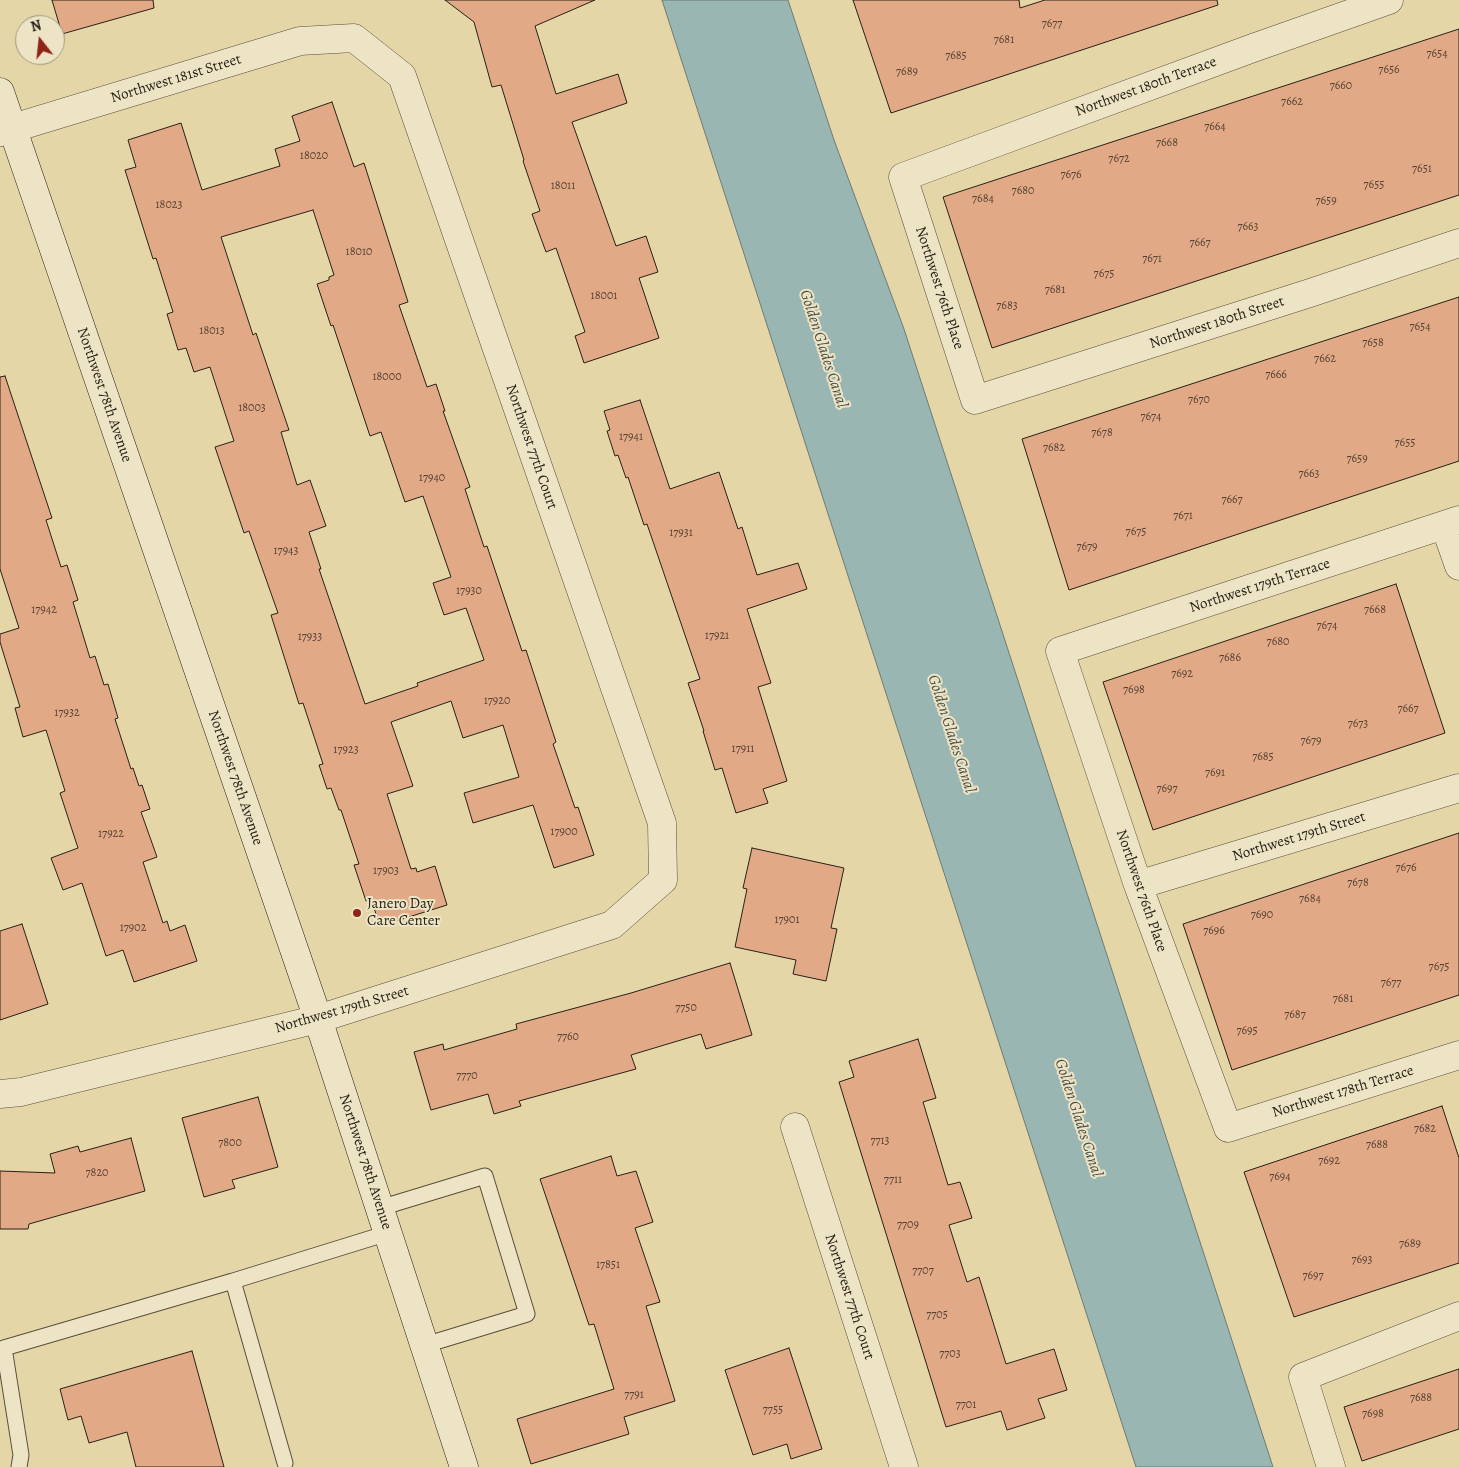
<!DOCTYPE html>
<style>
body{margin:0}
#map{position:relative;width:1459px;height:1467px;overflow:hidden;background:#e4d6a6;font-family:Alegreya,serif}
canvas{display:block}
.north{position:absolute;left:15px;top:15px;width:50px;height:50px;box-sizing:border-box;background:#ede4c5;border:1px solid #9f9680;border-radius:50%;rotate:344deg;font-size:14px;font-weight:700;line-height:20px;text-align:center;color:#292118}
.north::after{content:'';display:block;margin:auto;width:18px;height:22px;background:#8f2418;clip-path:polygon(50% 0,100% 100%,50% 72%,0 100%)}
</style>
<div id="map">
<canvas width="1459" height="1467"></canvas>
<div class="north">N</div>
</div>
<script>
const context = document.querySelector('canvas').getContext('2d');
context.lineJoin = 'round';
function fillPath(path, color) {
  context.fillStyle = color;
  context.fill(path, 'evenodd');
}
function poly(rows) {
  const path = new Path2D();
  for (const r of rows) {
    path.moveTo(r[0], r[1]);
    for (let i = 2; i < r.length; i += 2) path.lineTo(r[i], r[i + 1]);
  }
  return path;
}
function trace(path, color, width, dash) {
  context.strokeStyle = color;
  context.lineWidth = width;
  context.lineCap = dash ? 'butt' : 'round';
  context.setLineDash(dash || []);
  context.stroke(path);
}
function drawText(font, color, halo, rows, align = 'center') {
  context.font = font + ' Alegreya,serif';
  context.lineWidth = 4;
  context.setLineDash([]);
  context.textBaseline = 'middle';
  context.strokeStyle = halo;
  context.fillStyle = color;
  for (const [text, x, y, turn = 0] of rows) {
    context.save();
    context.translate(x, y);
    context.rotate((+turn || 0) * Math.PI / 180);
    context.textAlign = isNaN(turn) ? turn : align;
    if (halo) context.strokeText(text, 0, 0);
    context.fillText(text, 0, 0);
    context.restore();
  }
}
const water = poly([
 [662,0,788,0,834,140,904,329,1273,1467,1136,1467,662,0]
]);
const building = poly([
 [52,0,153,0,154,8,62,34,52,0],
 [445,0,595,0,535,26,556,94,618,74,627,103,572,122,616,246,646,236,658,272,639,278,659,338,584,363,575,336,585,332,556,248,546,252,532,214,540,211,523,161,524,160,501,85,492,87,474,22,445,0],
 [853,0,1019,0,1020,8,1045,0,1217,0,1218,5,891,113,853,0],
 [1459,29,1459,195,992,348,943,197,1459,29],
 [332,102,354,167,364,163,408,302,399,305,427,387,436,384,445,411,443,411,470,487,465,489,484,547,487,546,522,651,526,650,556,742,553,744,575,808,578,807,594,855,554,868,533,805,473,823,464,793,519,777,503,725,463,738,451,701,391,722,413,786,387,794,411,869,416,868,417,872,435,866,447,905,380,926,371,899,366,901,354,865,359,864,341,810,339,810,331,788,327,789,319,765,323,764,303,703,299,704,271,615,278,613,249,531,244,533,215,447,234,441,210,367,194,372,186,348,178,350,167,314,173,312,156,258,153,259,125,170,136,167,128,140,181,123,202,190,280,166,275,149,300,141,292,116,332,102],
 [313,210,334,275,329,277,329,280,317,284,331,326,333,325,370,436,381,432,405,502,423,496,451,577,433,583,444,615,466,608,484,660,417,683,418,686,365,704,319,569,321,569,309,532,326,526,310,480,297,485,281,432,289,430,256,333,253,335,221,237,313,210],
 [1459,297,1459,461,1069,590,1022,439,1459,297],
 [5,376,52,518,46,520,61,567,67,565,78,600,73,602,90,658,95,656,104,685,108,684,118,718,115,719,131,769,133,768,139,786,142,785,150,809,141,812,157,857,143,862,163,923,167,921,170,931,185,925,197,961,134,982,123,950,106,956,82,883,63,890,51,858,78,848,60,793,65,791,46,730,23,737,15,708,20,707,0,642,0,634,19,628,0,569,0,377,5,376],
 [640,400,670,489,719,472,738,529,742,527,757,575,798,563,807,589,747,609,771,683,758,687,787,781,763,789,768,803,736,813,722,768,715,770,703,731,704,731,688,683,700,679,647,524,644,525,628,477,626,478,618,455,615,456,607,431,610,430,604,411,640,400],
 [1396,584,1445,733,1153,830,1103,682,1396,584],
 [1459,833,1459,995,1232,1070,1183,924,1459,833],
 [752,848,844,868,831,928,837,929,826,981,793,974,796,960,735,947,747,889,743,888,752,848],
 [22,924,48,1004,0,1020,0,931,22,924],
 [730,963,752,1035,706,1049,701,1034,631,1055,636,1069,519,1101,521,1106,494,1114,488,1094,431,1110,414,1052,443,1044,444,1050,517,1029,516,1024,631,993,730,963],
 [918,1039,936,1098,923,1102,948,1185,960,1182,972,1218,949,1225,967,1282,979,1277,1006,1364,1054,1349,1067,1390,1038,1399,1045,1418,1007,1430,1001,1411,946,1427,839,1082,854,1077,849,1061,918,1039],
 [258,1097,278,1167,232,1180,235,1188,204,1197,182,1118,258,1097],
 [1442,1106,1459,1158,1459,1263,1294,1317,1244,1172,1442,1106],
 [131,1138,145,1191,29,1224,28,1229,0,1229,0,1171,55,1173,50,1154,78,1146,80,1152,131,1138],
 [611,1156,617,1176,636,1171,653,1222,635,1228,660,1302,646,1306,675,1401,624,1417,629,1434,531,1464,517,1419,614,1389,594,1324,589,1325,540,1179,611,1156],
 [789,1348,822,1449,791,1459,787,1444,753,1455,725,1370,789,1348],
 [192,1351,224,1467,136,1467,127,1432,89,1443,81,1416,68,1420,60,1389,192,1351],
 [1459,1369,1459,1429,1362,1461,1344,1407,1459,1369]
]);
const lane = poly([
 [380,1208,485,1176,527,1314,425,1345],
 [233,1281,388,1233],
 [19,1467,21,1455,4,1348,233,1281,285,1463]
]);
const street = poly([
 [1389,0,1253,48,903,177,975,400,1310,293,1459,243],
 [0,132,300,41,354,38,402,76,662,823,663,880,612,925,318,1019,21,1092,0,1094],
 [1459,520,1060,651,1138,885,1228,1128,1459,1055],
 [1445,526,1459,566],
 [1138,885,1459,788],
 [795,1127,904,1467],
 [1331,1467,1303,1377,1459,1316]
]);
const secondary = poly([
 [0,92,318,1019,464,1467]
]);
const markers = [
 [357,913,5,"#8f2418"]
];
const numberNames = [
 ["7677",1052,24],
 ["7681",1004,40],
 ["7654",1437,54],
 ["7685",956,56],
 ["7656",1389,70],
 ["7689",907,72],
 ["7660",1341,86],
 ["7662",1292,102],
 ["7664",1215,127],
 ["7668",1167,143],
 ["18020",314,156],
 ["7672",1119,159],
 ["7651",1422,169],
 ["7676",1071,175],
 ["7655",1374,185],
 ["18011",563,186],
 ["7680",1023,191],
 ["7684",983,199],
 ["7659",1326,201],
 ["18023",169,205],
 ["7663",1248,227],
 ["7667",1200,243],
 ["18010",359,252],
 ["7671",1152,259],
 ["7675",1104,274],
 ["7681",1055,290],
 ["18001",604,296],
 ["7683",1007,306],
 ["7654",1420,327],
 ["18013",212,331],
 ["7658",1373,343],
 ["7662",1325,359],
 ["7666",1276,375],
 ["18000",387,377],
 ["7670",1199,400],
 ["18003",252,408],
 ["7674",1151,417],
 ["7678",1102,433],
 ["17941",631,437],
 ["7655",1405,443],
 ["7682",1054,448],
 ["7659",1357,459],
 ["7663",1309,474],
 ["17940",432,478],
 ["7667",1232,500],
 ["7671",1183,516],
 ["7675",1136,532],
 ["17931",681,533],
 ["7679",1087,547],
 ["17943",286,551],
 ["17930",469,591],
 ["17942",44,610],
 ["7668",1375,610],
 ["7674",1327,626],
 ["17921",717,636],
 ["17933",310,637],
 ["7680",1278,642],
 ["7686",1230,658],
 ["7692",1182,674],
 ["7698",1134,690],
 ["17920",497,701],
 ["7667",1408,709],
 ["17932",67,713],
 ["7673",1358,724],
 ["7679",1311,741],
 ["17911",743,749],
 ["17923",346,750],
 ["7685",1263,757],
 ["7691",1215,773],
 ["7697",1167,789],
 ["17900",564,832],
 ["17922",111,834],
 ["7676",1406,868],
 ["17903",386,871],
 ["7678",1358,883],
 ["7684",1310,899],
 ["7690",1262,915],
 ["17901",787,920],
 ["17902",133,928],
 ["7696",1214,931],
 ["7675",1439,967],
 ["7677",1391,983],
 ["7681",1343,999],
 ["7750",686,1008],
 ["7687",1295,1015],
 ["7695",1247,1031],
 ["7760",568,1037],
 ["7770",467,1076],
 ["7682",1425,1129],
 ["7713",880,1141],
 ["7800",230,1143],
 ["7688",1377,1145],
 ["7692",1329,1161],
 ["7820",97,1173],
 ["7694",1280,1177],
 ["7711",893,1180],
 ["7709",908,1225],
 ["7689",1410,1244],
 ["7693",1362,1260],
 ["17851",608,1265],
 ["7707",923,1271],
 ["7697",1313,1276],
 ["7705",937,1315],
 ["7703",950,1354],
 ["7791",634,1395],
 ["7688",1421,1398],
 ["7701",966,1405],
 ["7755",773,1410],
 ["7698",1373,1414]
];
const streetNames = [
 ["Northwest 181st Street",176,79,-17],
 ["Northwest 180th Terrace",1146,87,-20],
 ["Northwest 76th Place",939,288,72],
 ["Northwest 180th Street",1217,323,-18],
 ["Northwest 78th Avenue",104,395,71],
 ["Northwest 77th Court",531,447,71],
 ["Northwest 179th Terrace",1260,586,-18],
 ["Northwest 78th Avenue",235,778,71],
 ["Northwest 179th Street",1299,837,-17],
 ["Northwest 76th Place",1141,891,71],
 ["Northwest 179th Street",342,1010,-16],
 ["Northwest 178th Terrace",1343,1092,-17],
 ["Northwest 78th Avenue",365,1162,72],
 ["Northwest 77th Court",849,1297,72]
];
const poiNames = [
 ["Janero Day",367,904],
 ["Care Center",367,921]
];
const waterNames = [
 ["Golden Glades Canal",823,349,72],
 ["Golden Glades Canal",951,734,72],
 ["Golden Glades Canal",1078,1118,72]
];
fillPath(water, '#9ab6b3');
trace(water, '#6d7a75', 1);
fillPath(building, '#e1a986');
trace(building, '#292118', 1);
trace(lane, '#584e3c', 17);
trace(street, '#584e3c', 29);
trace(secondary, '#292118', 29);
trace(lane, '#ede4c5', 15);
trace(street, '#ede4c5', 28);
trace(secondary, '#ede4c5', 28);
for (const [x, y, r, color] of markers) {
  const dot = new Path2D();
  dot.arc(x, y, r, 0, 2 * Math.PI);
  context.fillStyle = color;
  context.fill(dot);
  trace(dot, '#ede4c5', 2);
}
drawText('12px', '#574334', null, numberNames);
drawText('15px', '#292118', '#ede4c5', streetNames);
drawText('15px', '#292118', '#ede4c5', poiNames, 'left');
drawText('italic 16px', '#4b4e46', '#ede4c5', waterNames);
</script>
